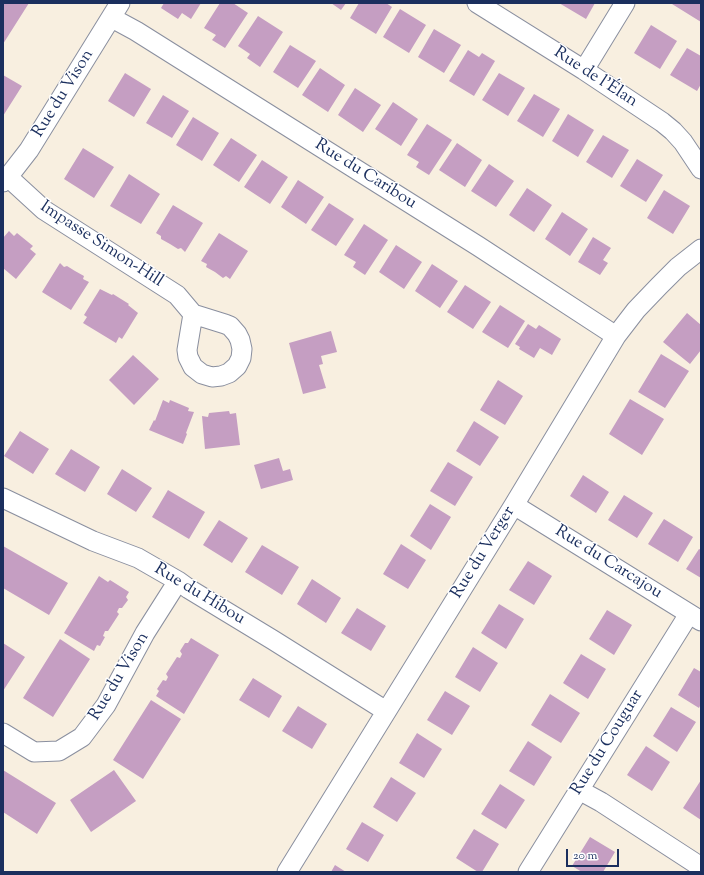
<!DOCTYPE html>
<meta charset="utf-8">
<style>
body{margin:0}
#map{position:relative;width:704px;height:875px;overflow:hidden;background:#f8efe0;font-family:"Sorts Mill Goudy",serif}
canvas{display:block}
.frame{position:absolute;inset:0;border:4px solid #1b2f5e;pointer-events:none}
.scale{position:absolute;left:566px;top:849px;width:53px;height:18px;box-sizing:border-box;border:2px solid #1b2f5e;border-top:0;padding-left:5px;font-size:12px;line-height:14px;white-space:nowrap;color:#1b2f5e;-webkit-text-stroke:3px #fff;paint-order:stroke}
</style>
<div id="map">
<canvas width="704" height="875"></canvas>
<div class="frame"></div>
<div class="scale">20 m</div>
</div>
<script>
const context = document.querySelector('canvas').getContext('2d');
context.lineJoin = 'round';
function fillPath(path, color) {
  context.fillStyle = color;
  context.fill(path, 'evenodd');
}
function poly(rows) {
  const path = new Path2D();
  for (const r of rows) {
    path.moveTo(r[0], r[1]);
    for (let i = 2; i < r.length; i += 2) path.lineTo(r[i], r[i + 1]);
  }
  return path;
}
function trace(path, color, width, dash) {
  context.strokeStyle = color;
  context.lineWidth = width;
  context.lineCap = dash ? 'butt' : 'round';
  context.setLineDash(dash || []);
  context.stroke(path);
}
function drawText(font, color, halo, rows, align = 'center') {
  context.font = font + ' "Sorts Mill Goudy",serif';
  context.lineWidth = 3;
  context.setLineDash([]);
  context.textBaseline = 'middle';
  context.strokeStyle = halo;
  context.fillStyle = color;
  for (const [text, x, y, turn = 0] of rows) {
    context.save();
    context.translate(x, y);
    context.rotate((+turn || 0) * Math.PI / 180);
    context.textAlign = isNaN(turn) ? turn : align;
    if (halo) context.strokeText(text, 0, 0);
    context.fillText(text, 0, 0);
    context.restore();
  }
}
const building = poly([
 [3,3,29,3,3,44],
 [164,3,201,3,191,19,182,13,178,19,161,8],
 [220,3,233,3,248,13,225,48,212,40,216,35,204,28],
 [331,3,346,3,341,10],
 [359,3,386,3,392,7,376,34,350,18],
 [559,3,595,3,586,19],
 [673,3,701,3,701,22,672,4],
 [400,9,426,25,409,53,383,37],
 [258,16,283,32,260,67,247,58,250,54,238,46],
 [651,25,677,41,660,69,634,53],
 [434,29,461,45,444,73,418,57],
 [290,45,316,61,298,88,273,72],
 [687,48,701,56,701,84,697,91,670,75],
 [468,50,479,57,482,53,495,61,474,96,449,81],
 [320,68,345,85,328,112,302,95],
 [125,73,151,89,134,117,108,101],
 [499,73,525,88,508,116,482,100],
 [3,75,22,86,3,116],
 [355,88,381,105,363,132,338,115],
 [534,94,560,109,543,137,517,121],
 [163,95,189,111,172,138,146,123],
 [393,102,418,119,401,146,375,129],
 [568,114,594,130,578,157,552,141],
 [193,117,219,133,202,161,176,145],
 [427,124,452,140,429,175,416,167,419,162,407,155],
 [603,135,629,150,612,178,586,162],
 [231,138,257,155,239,182,213,165],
 [457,143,482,160,465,187,439,170],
 [83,148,114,167,94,198,64,179],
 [637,159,663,175,646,202,620,186],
 [262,160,288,177,270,204,244,187],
 [489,164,514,181,496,207,471,191],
 [129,174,160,194,141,224,110,206],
 [298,180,324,197,306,224,281,207],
 [527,188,552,205,534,232,509,215],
 [664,190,690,206,673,234,647,218],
 [329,203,354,219,336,246,311,230],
 [173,205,203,223,185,252,181,248,178,249,170,244,161,239,161,236,156,233],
 [562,212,588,229,570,256,545,239],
 [364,224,388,240,365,275,353,267,356,262,344,255],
 [9,231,14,236,17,233,33,246,30,249,36,254,16,279,3,268,3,238],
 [219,233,248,251,230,279,226,276,223,278,215,272,206,267,207,264,201,261],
 [593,237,611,248,603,260,608,263,600,275,578,262],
 [396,245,422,262,404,289,379,272],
 [60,263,64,267,67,266,75,271,84,276,83,279,89,282,71,310,42,292],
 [432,264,458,281,440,308,415,291],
 [465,285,491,302,473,329,447,312],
 [100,289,112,295,113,294,129,304,128,305,138,313,122,339,119,337,116,343,83,323,87,317,84,315],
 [500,305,525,321,508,348,482,332],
 [687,313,701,325,701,350,690,364,663,342],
 [528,324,536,329,539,325,561,339,552,355,540,348,534,358,519,349,520,347,515,344],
 [331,331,337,352,321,356,323,364,319,365,326,388,303,394,289,343],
 [661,354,689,371,665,408,638,392],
 [133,355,159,379,134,405,109,380],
 [498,380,523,396,505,425,480,410],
 [630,399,664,419,642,455,609,434],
 [163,400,169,403,170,400,189,408,188,411,194,412,186,433,187,434,183,444,149,430,154,420,155,421],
 [229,411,230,414,236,413,240,445,205,449,202,416,208,417,209,413],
 [474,421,499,437,480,466,456,451],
 [20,431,49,449,33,474,4,456],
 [71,449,100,467,85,492,55,474],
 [279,458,283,471,290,469,293,480,261,489,254,465],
 [448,462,473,477,455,506,430,491],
 [122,469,152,488,136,512,107,494],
 [583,475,609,492,596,513,570,496],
 [168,490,205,512,189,539,152,517],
 [624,495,653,513,637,538,608,520],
 [430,504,451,517,431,550,410,536],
 [664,519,693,537,678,562,648,544],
 [219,520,248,538,232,563,203,545],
 [401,544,426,560,408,589,383,574],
 [262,545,299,567,282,595,245,572],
 [3,546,68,583,49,615,3,588],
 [699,549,701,550,701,578,686,569],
 [528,561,552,576,534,605,509,590],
 [99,576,108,582,110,580,129,592,126,597,128,600,122,608,119,608,117,612,119,614,108,631,105,631,103,636,105,637,100,646,97,645,94,651,64,633],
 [312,579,341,598,326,623,297,604],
 [499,604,524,619,506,649,481,633],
 [357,608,386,626,371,651,341,633],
 [607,610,632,625,614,655,589,639],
 [191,638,219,655,184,714,156,696,159,691,157,689,163,680,166,681,168,677,166,674,177,657,180,658,182,654,180,651,185,643,188,643],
 [60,639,90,659,53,717,23,698],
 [3,643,25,657,3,691],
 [473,647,498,663,480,692,455,677],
 [581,654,606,669,588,699,563,683],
 [694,668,701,672,701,704,699,708,678,695],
 [253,678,282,696,269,718,239,700],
 [445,691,470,706,452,735,427,720],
 [550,694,580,713,561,743,531,725],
 [151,700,181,719,143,779,113,760],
 [298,706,327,724,312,749,282,731],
 [671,707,696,722,677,752,653,736],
 [417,733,442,749,424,778,399,763],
 [528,741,552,757,534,786,509,771],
 [646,746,670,762,652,791,627,775],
 [3,770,56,803,37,834,3,812],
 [114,770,136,801,91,832,70,800],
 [391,777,416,793,397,822,373,807],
 [701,780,701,820,683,808],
 [500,784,525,800,506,829,481,814],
 [362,822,384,835,368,862,346,849],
 [474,829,499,844,482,872,478,872,456,858],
 [590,837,615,852,603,872,582,872,572,866],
 [335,865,346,872,331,872]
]);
const minor = poly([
 [477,3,584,70,662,122,673,131,683,142,701,169],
 [112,18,136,31,478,246,616,336],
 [584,70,625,3],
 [8,177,44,210,177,295,193,314,187,350,188,357,193,367,202,374,212,377,221,376,229,373,237,366,241,358,242,349,240,340,237,334,230,326,225,324,193,314],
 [3,182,8,177,29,150,120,3],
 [3,498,93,541,138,558,178,581,189,589,273,640,386,711],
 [514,505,701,621],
 [3,733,34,752,59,751,82,737,106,705,145,633,178,581],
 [579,790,601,802,701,867],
 [287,872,514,505,616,336,636,310,659,286,678,267,701,249],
 [528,872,689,614]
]);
const streetNames = [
 ["Rue de l'Élan",595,78,33],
 ["Rue du Vison",64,94,-58],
 ["Rue du Caribou",365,175,32],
 ["Impasse Simon-Hill",101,245,33],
 ["Rue du Verger",484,553,-58],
 ["Rue du Carcajou",608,563,32],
 ["Rue du Hibou",199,595,31],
 ["Rue du Vison",120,677,-59],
 ["Rue du Couguar",608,743,-58]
];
fillPath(building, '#c59ec2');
trace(minor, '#8a8f9f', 21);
trace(minor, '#fff', 19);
drawText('17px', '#1b2f5e', '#fff', streetNames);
</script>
